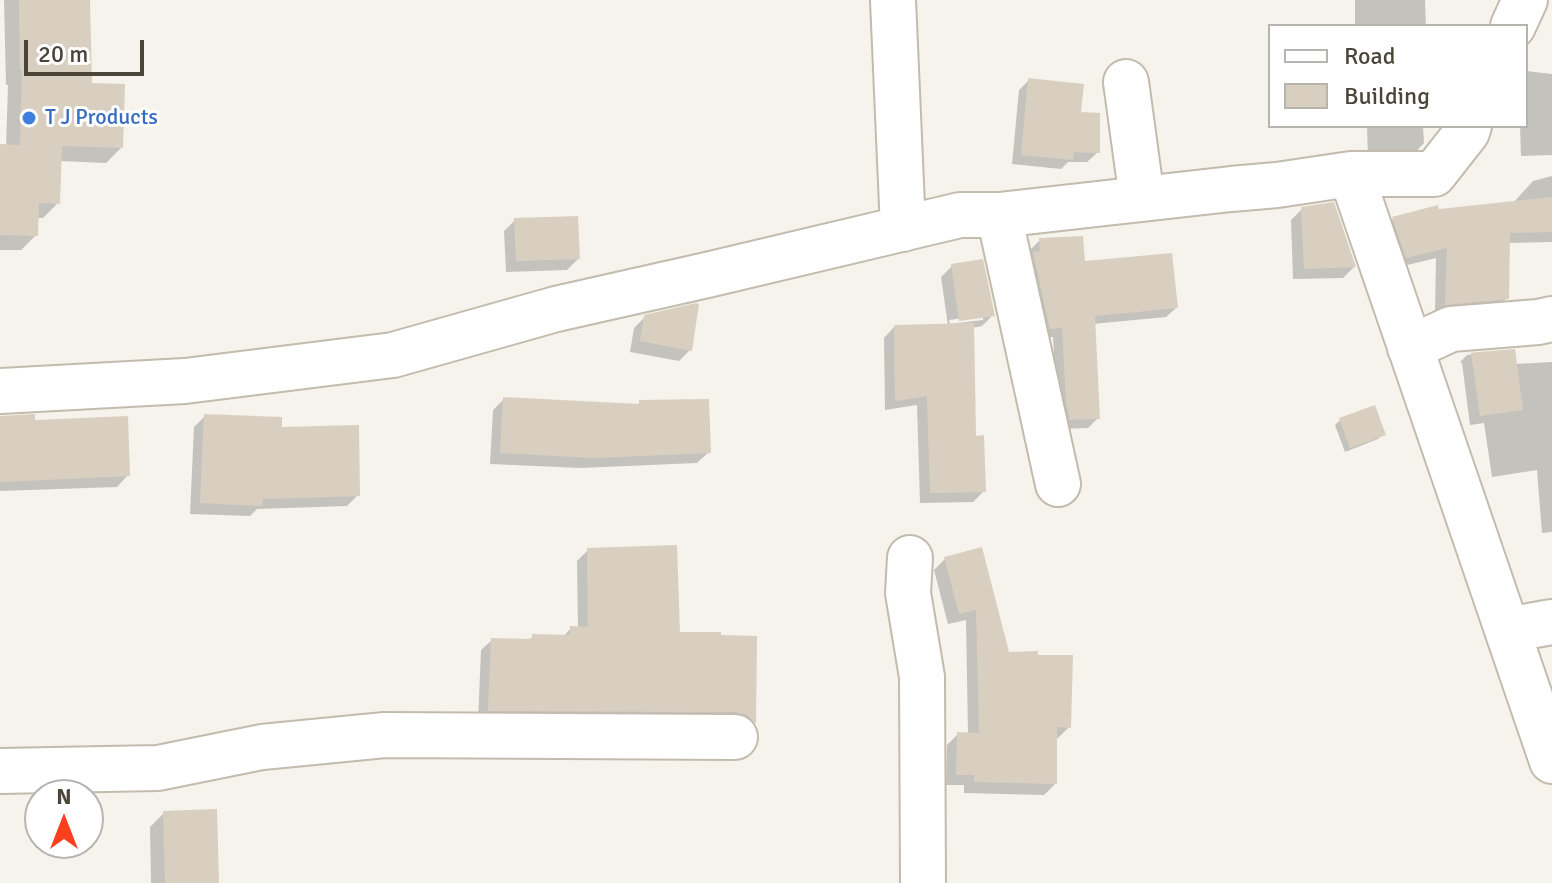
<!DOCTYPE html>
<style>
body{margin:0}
#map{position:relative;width:1552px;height:883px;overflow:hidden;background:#f6f3ec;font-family:Signika,sans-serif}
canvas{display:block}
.legend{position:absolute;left:1268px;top:24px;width:260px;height:104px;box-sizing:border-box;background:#fff;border:2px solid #b7b4b0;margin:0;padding:10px 14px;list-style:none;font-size:24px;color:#4b4439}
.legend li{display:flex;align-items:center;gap:16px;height:40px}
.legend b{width:40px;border:2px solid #b7b4b0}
.north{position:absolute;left:24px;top:779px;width:80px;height:80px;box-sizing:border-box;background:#fff;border:2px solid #b7b4b0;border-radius:50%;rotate:0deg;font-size:22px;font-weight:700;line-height:32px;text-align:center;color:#4b4439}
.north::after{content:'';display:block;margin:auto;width:28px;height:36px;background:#fc3f1d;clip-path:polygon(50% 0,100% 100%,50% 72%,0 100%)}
.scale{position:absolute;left:24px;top:40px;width:120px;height:36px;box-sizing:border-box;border:4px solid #4b4439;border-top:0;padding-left:10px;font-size:24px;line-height:28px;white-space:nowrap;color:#4b4439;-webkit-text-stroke:6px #fff;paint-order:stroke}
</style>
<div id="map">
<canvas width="1552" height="883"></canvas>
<ul class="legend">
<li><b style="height:10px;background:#fff"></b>Road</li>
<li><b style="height:22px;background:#d8cfc1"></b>Building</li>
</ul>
<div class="north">N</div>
<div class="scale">20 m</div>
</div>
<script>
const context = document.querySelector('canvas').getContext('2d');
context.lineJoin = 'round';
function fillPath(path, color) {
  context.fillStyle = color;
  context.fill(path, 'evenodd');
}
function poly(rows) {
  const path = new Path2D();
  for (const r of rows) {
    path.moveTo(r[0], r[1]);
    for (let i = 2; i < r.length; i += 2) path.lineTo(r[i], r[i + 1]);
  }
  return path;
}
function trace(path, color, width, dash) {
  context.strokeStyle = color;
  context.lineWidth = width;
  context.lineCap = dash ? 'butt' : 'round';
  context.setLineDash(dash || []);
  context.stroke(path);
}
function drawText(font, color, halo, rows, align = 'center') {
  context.font = font + ' Signika,sans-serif';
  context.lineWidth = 6;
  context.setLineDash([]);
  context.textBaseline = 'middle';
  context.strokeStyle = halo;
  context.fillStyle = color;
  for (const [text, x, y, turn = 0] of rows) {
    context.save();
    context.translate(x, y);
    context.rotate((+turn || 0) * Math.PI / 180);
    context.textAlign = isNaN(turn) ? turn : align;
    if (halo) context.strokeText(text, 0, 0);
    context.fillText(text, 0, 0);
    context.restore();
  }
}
const shadow = poly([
 [4,0,88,0,90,85,121,148,106,163,59,161,58,203,43,218,36,218,36,235,21,250,0,250,0,148,6,147,8,85,6,85],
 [1355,0,1425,0,1426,26,1355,26],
 [1526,71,1552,74,1552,155,1521,156,1520,126,1526,126],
 [1029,80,1079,114,1098,152,1087,162,1068,162,1061,169,1012,164,1019,90],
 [1367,126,1423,126,1424,143,1409,159,1368,159],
 [1552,176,1552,242,1508,243,1507,298,1495,310,1435,315,1436,258,1395,268,1382,230,1393,219,1438,211,1513,203,1533,181],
 [1302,209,1354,267,1343,278,1293,279,1291,220],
 [515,220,578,259,567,270,506,272,504,231],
 [1040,240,1083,263,1176,308,1166,317,1093,324,1098,418,1088,428,1060,429,1057,413,1053,337,1040,337,1031,257,1030,250],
 [952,266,993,315,982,326,972,328,974,438,984,491,973,502,920,503,917,405,885,410,884,338,894,327,948,326,941,277],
 [983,315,983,320,950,324,949,320],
 [645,317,690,350,679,361,630,352,634,328],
 [1513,351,1515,364,1552,362,1552,532,1542,533,1537,470,1492,477,1484,423,1470,425,1462,363,1460,362,1467,355],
 [504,399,636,406,640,402,709,452,697,463,581,468,490,464,493,410],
 [205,416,280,429,358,495,347,506,257,509,250,516,190,514,194,427],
 [0,418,128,475,117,487,0,491],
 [1340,420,1383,434,1378,439,1345,452,1335,425],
 [588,550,678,634,755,638,754,723,744,733,478,721,481,650,492,640,528,641,533,636,563,637,571,628,578,629,577,561],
 [945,559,1007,654,1069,727,1058,738,1055,738,1055,784,1044,795,964,793,964,785,946,785,947,745,958,734,968,734,966,620,948,624,934,570],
 [164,813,217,883,151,883,150,827]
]);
const building = poly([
 [19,0,90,0,92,83,125,84,123,148,62,146,60,204,39,203,38,236,0,235,0,144,20,145,22,70,20,70],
 [1028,78,1084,84,1081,112,1100,113,1100,153,1074,152,1073,160,1021,155],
 [1552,197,1552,232,1510,233,1509,299,1445,305,1447,248,1406,258,1392,217,1438,205,1439,209],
 [1334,202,1356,267,1304,269,1301,207],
 [578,216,580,259,516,261,514,218],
 [1083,236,1085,261,1172,253,1178,308,1095,316,1100,419,1070,420,1066,402,1062,328,1050,329,1033,252,1040,251,1039,238],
 [983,259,995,316,959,321,951,264],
 [696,303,699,304,692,351,640,341,644,315],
 [974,323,976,436,984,435,986,492,930,493,927,396,895,401,894,325],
 [1515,349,1523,410,1480,416,1471,353,1467,353],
 [503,397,639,404,639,400,709,399,711,453,593,458,500,453],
 [1375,405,1386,435,1350,448,1339,418],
 [35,414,35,420,128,416,130,476,0,482,0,416],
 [204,414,282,417,282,427,359,425,360,496,263,499,263,506,200,503],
 [677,545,680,632,721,632,721,635,757,636,756,724,747,715,735,712,488,711,491,638,532,639,532,634,570,635,570,626,588,627,587,548],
 [982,547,1009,652,1038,651,1038,655,1073,655,1071,728,1057,727,1057,784,974,782,974,775,956,775,957,732,979,733,976,610,959,614,944,557],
 [217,809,219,883,165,883,163,811]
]);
const minor = poly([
 [893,0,903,229],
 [1513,26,1525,0],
 [1126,82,1142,199],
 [1469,126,1467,132,1434,174,1351,174,1552,761],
 [999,215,1058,484],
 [1410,348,1451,329,1538,322,1552,319],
 [0,391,185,381,393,355,556,309,707,275,960,215,999,215,1231,189,1277,185,1351,174],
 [910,558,908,593,922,677,923,883],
 [1507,630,1552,622],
 [0,771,158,768,262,747,385,735,735,737]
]);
const markers = [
 [29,118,8,"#3f7fe0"]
];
const shopNames = [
 ["T J Products",45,118]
];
fillPath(shadow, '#0003');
fillPath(building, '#d8cfc1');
trace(minor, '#c2bbae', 48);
trace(minor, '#fff', 44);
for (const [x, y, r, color] of markers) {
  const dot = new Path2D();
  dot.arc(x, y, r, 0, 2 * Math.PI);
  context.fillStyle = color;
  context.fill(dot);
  trace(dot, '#fff', 3);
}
drawText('22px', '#366cbe', '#fff', shopNames, 'left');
</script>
